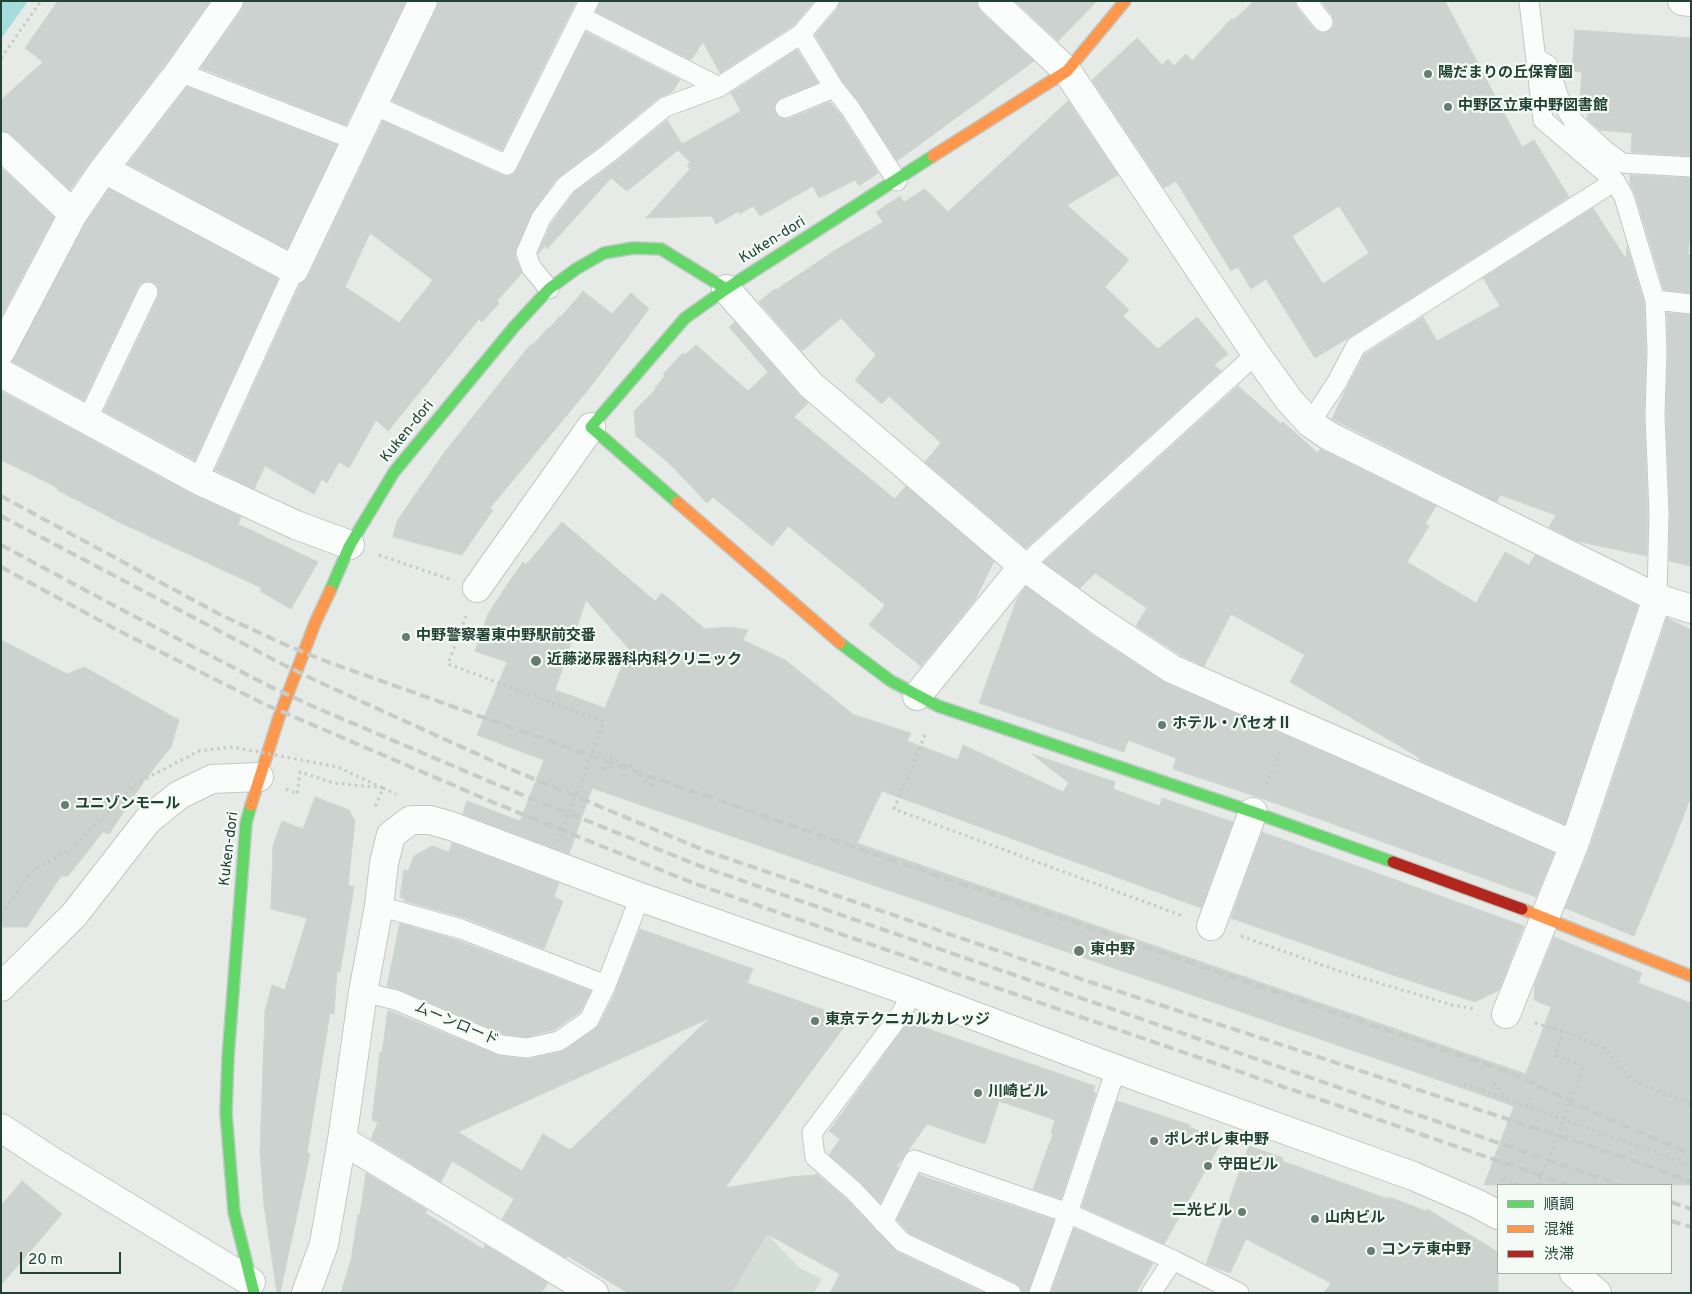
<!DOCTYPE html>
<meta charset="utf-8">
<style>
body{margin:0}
#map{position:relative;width:1692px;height:1294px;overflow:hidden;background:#e6ebe8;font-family:Overpass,"Noto Sans JP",sans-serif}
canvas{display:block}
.frame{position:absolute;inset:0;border:2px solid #214234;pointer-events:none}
.legend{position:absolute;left:1497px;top:1184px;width:175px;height:90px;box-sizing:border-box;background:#f4faf6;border:1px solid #a0b0a8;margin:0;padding:6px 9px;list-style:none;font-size:15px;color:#214234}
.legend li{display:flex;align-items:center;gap:10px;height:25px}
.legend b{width:25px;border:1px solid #a0b0a8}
.scale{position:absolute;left:20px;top:1252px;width:101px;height:22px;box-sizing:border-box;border:2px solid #214234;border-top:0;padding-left:6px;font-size:15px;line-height:18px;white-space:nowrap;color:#214234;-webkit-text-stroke:4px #f4faf6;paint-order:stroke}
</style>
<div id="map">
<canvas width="1692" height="1294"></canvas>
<div class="frame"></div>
<ul class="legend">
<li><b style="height:6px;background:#63d668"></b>順調</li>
<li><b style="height:6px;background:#ff974d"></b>混雑</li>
<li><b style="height:6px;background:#b3261e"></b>渋滞</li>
</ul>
<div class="scale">20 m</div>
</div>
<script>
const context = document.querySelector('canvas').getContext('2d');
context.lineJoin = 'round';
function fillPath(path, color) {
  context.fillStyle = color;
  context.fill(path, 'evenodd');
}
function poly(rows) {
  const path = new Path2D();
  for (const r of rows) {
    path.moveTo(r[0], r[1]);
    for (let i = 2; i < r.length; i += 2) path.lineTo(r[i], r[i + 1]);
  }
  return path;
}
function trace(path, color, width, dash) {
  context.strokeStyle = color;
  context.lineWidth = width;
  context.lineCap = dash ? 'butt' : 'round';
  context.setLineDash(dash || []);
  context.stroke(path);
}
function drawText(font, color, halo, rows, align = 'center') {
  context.font = font + ' Overpass,"Noto Sans JP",sans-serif';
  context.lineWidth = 4.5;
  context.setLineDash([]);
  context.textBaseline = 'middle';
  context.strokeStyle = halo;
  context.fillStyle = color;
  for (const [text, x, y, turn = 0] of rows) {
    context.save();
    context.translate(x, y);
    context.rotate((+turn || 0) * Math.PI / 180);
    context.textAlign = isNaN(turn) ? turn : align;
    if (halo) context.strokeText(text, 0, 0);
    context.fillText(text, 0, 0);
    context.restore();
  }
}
const built = poly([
 [745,1210,798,1267,822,1279,814,1293,682,1293]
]);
const water = poly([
 [1,1,28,1,1,39]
]);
const building = poly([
 [58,1,210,1,166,63,92,159,70,190,12,135,1,131,1,100,43,62,25,48,58,1],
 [244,1,406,1,346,125,201,68,242,10,244,1],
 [438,1,576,1,502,150,392,101,437,8,438,1],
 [600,1,814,1,794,25,720,73,703,42,691,60,596,12,600,1],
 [840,1,977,1,977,6,981,12,1034,61,897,161,859,102,843,82,815,35,838,8,840,1],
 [1015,1,1097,1,1058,41,1015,1],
 [1254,1,1295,1,1297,8,1314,29,1319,32,1324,33,1330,30,1334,26,1334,21,1332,15,1321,1,1445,1,1522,147,1534,140,1569,197,1348,338,1315,358,1266,279,1251,289,1238,267,1231,271,1176,181,1164,188,1092,80,1137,38,1162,65,1168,59,1174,66,1186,54,1192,61,1232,18,1234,20,1254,1],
 [1339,206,1369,253,1323,284,1292,236,1339,206],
 [1575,30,1691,38,1691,156,1631,152,1632,133,1600,130,1587,119,1588,110,1579,109,1582,72,1572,71,1575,30],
 [586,32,680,80,672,92,658,98,602,144,557,178,531,214,516,249,515,257,522,273,497,301,499,303,482,322,479,319,388,431,376,420,349,468,339,462,327,483,322,479,314,494,265,466,254,489,215,470,300,284,308,277,383,121,502,175,508,176,513,175,517,170,586,32],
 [370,233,433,280,399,323,345,287,370,233],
 [797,50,818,83,780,98,776,102,774,106,775,113,779,117,784,119,789,119,830,102,841,115,878,173,859,186,855,180,819,198,813,186,760,216,753,206,740,214,739,211,716,224,712,216,646,218,690,169,687,166,690,162,678,150,627,191,611,178,547,249,545,246,538,254,551,224,574,193,616,162,667,120,682,144,741,111,731,93,797,50],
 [187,87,337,145,287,249,128,164,187,87],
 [1068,101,1118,175,1067,205,1129,260,1105,287,1129,310,1123,316,1158,349,1197,317,1228,354,1214,365,1221,371,1026,548,925,462,941,443,889,396,882,404,855,380,876,355,841,318,802,351,759,302,775,289,776,290,834,251,883,222,876,212,900,196,904,202,925,189,948,212,1068,101],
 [1,168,54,217,1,317,1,168],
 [1630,175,1691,178,1691,224,1688,254,1691,255,1691,293,1664,290,1635,194,1630,184,1630,175],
 [109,189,278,279,195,460,104,411,158,297,159,291,157,285,153,282,147,281,141,283,138,287,84,400,12,361,86,222,109,189],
 [1593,208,1626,259,1627,246,1644,302,1646,351,1644,415,1648,513,1647,556,1576,541,1549,527,1556,515,1500,495,1497,502,1332,419,1345,391,1365,354,1423,317,1437,341,1500,306,1483,278,1593,208],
 [583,291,612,314,631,293,649,309,591,386,490,508,493,510,462,555,393,537,397,521,444,453,531,344,533,345,548,328,549,329,560,316,561,317,583,291],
 [1667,313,1691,315,1691,566,1669,561,1670,513,1666,415,1668,351,1667,313],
 [735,322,799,395,808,403,794,417,895,499,906,486,994,561,975,600,921,666,869,625,885,605,788,526,772,546,713,497,707,503,669,463,636,436,634,411,656,389,655,388,665,376,663,374,683,353,685,355,696,345,748,391,768,372,729,327,735,322],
 [1238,386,1281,424,1283,422,1318,453,1320,449,1436,506,1425,524,1429,526,1407,562,1476,603,1505,552,1529,565,1535,555,1638,606,1565,824,1419,760,1420,758,1290,682,1305,655,1231,614,1204,666,1180,655,1136,626,1147,608,1095,573,1080,588,1044,562,1238,386],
 [1,391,191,494,241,517,238,524,318,562,291,609,260,591,262,588,125,525,57,490,58,488,32,475,1,460,1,391],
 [562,522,655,601,662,593,705,629,729,627,748,630,743,640,785,660,854,715,911,733,907,741,958,760,963,745,1063,792,1069,783,1032,754,1115,782,1113,789,1160,806,1162,798,1233,822,1201,908,882,791,857,843,1526,1074,1551,1007,1534,1000,1535,984,1554,937,1642,973,1638,983,1691,1003,1691,1185,1484,1185,1514,1106,592,788,569,854,463,814,467,801,520,821,544,760,477,735,507,662,475,651,488,614,509,582,523,562,526,565,562,522],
 [586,600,629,649,605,708,555,690,586,600],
 [1026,587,1089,633,1166,683,1554,853,1536,897,1258,797,1173,769,1176,758,1128,740,1124,752,979,703,1017,599,1026,587],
 [1667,618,1691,630,1691,796,1673,843,1634,936,1565,908,1589,850,1667,618],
 [1,640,67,674,84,667,179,720,171,747,146,778,109,834,103,832,68,876,61,876,27,927,1,927,1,640],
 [315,797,349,810,355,821,348,885,354,887,340,972,337,971,334,1014,330,1013,307,1153,310,1154,280,1293,277,1293,264,1205,260,1152,265,1011,272,985,285,990,307,918,271,909,273,846,282,821,303,829,315,797],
 [1262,832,1524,926,1499,990,1475,1002,1390,974,1231,918,1262,832],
 [452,843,559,883,554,897,563,901,544,949,465,918,404,901,405,899,400,897,404,870,408,871,414,856,432,846,449,852,452,843],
 [400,923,457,940,591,991,580,1012,554,1030,526,1037,504,1034,400,990,387,986,400,923],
 [640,929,753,969,747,983,850,1019,725,1188,790,1177,816,1175,817,1174,846,1199,897,1252,984,1293,830,1293,840,1274,767,1234,731,1293,628,1293,568,1256,566,1258,502,1219,514,1199,452,1161,441,1182,371,1139,378,1122,372,1120,380,1052,382,1053,388,1010,499,1056,529,1059,561,1052,595,1029,599,1025,613,997,640,929],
 [710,1018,570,1150,543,1134,522,1171,458,1132,710,1018],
 [908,1022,1095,1086,1093,1092,1096,1093,1061,1199,1033,1189,1053,1134,1051,1133,1055,1120,999,1101,985,1144,927,1124,896,1167,898,1168,880,1203,861,1183,829,1155,840,1139,829,1131,908,1022],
 [1117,1101,1190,1125,1189,1127,1223,1139,1164,1244,1082,1207,1117,1101],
 [1249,1146,1283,1158,1282,1161,1388,1199,1389,1197,1426,1211,1427,1209,1498,1252,1498,1293,1324,1293,1331,1283,1246,1239,1230,1273,1206,1264,1249,1146],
 [366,1173,427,1210,425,1213,483,1249,485,1245,548,1283,541,1293,341,1293,351,1260,358,1215,360,1215,366,1173],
 [919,1175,1054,1220,1028,1293,1022,1293,1020,1287,1016,1283,909,1233,897,1220,919,1175],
 [22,1181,62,1214,1,1285,1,1206,22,1181],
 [1074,1228,1153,1263,1136,1293,1051,1293,1074,1228]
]);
const path = poly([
 [1,58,41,1],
 [379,555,449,579],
 [466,616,448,664,604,722],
 [925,735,894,809,1183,916],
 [592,751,631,766],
 [601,769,604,768],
 [1266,784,1281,751],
 [651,785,653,787],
 [383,788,396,794],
 [286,789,297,794,300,772,334,783,383,788,375,807],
 [1241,936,1336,970,1452,1005,1476,1009],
 [1535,1023,1563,1031,1605,1049,1633,1080,1691,1105],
 [1563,1031,1555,1055,1584,1066],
 [1494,1083,1507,1099],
 [1464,1084,1691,1165],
 [1526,1106,1530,1095],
 [1503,1179,1518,1185]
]);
const lane = poly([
 [1306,1,1323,22],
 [1529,1,1543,120,1615,181,1624,197,1655,300,1657,351,1655,415,1659,513,1657,598],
 [582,17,719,87],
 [801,34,834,88],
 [1536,58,1548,65,1559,98,1574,122,1607,152,1622,163,1691,167],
 [179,72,357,141],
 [374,105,507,165,589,1],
 [785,108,834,88,850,108,897,181],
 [549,289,531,267,526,253,541,218,566,185,609,153,665,107,719,87,801,34,829,1],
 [1655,300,1691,304],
 [87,420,148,292],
 [1310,423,1337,382,1356,346,1615,181],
 [198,480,294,270],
 [1023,566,1256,354],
 [379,906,461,929,606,985],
 [363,992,396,1000,501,1045,527,1048,559,1041,589,1020,606,985,640,897],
 [911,992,903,1011,812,1133,815,1157,854,1191,902,1242,1011,1293],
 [883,1223,914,1160,1068,1213,1173,1260,1239,1293],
 [1039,1293,1068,1213,1116,1069],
 [1151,1293,1173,1260]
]);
const street = poly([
 [992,1,1067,71,1256,354,1289,400,1310,423,1329,436,1657,598,1691,609],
 [1682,1,1691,2],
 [1,146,73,214],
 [104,169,294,270,423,1],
 [726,289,811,385,1023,566,1098,620,1172,669,1574,845],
 [1,351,73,214,104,169,179,72,229,1],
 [1,373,198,480,296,525,350,545],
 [477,588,591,427],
 [917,696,1023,566],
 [1211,926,1253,812],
 [1,987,74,915,148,820,179,795,212,779,259,777],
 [1506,1014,1574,845,1657,598],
 [1,1128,50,1160,251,1282],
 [342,1140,594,1293],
 [1574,1273,1597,1293],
 [306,1293,324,1244,342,1140,363,992,379,906,384,863,391,835,411,820,430,820,451,826,640,897,911,992,1116,1069,1413,1176,1478,1204,1498,1215]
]);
const fast = poly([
 [677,502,591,427,685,318,726,289,933,156],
 [330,591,350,545,394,472,514,327,549,289,576,269,604,253,633,248,661,249,726,289],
 [840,643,891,681,938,706,1253,812,1393,862],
 [251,805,246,823,228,1057,226,1113,234,1212,254,1293]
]);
const slow = poly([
 [933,156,1067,71,1125,1],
 [677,502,840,643],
 [251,805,279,717,315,623,330,591],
 [1522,909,1691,976]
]);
const jam = poly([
 [1393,862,1522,909]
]);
const rail = poly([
 [1,496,221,615,286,645,328,662,648,776,1511,1073,1613,1121,1691,1154],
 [1,516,280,663,321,683,508,768,706,851,1072,976,1632,1160,1691,1182],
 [1,545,128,613,271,687,312,706,498,785,700,866,1620,1185],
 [1,567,121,632,264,704,490,801,693,883,1568,1185],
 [1671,1202,1691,1209],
 [1671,1221,1691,1227]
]);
const pathBridge = poly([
 [631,766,651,785],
 [604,768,627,765],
 [557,842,604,722],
 [1,914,33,870,70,850,135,784,199,751,233,747,338,767,383,788],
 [1538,1185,1584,1066]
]);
const markers = [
 [1428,74,5,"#667d73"],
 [1448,107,5,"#667d73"],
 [406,637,5,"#667d73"],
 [536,661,6,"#667d73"],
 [1162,725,5,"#667d73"],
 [65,805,5,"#667d73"],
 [1079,951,6,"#667d73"],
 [815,1021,5,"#667d73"],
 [978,1093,5,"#667d73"],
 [1154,1141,5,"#667d73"],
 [1208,1166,5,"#667d73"],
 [1242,1212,5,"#667d73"],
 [1315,1219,5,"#667d73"],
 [1371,1251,5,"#667d73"]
];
const poiNames = [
 ["陽だまりの丘保育園",1438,74],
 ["中野区立東中野図書館",1458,107],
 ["中野警察署東中野駅前交番",416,637],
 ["近藤泌尿器科内科クリニック",547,661],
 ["ホテル・パセオⅡ",1172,725],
 ["ユニゾンモール",75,805],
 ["東中野",1090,951],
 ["東京テクニカルカレッジ",825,1021],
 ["川崎ビル",988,1093],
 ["ポレポレ東中野",1164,1141],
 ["守田ビル",1218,1166],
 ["二光ビル",1232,1212,"right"],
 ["山内ビル",1325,1219],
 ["コンテ東中野",1381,1251]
];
const streetNames = [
 ["Kuken-dori",773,241,-32],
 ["Kuken-dori",408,432,-51],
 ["Kuken-dori",230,849,-83],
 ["ムーンロード",456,1025,23]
];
fillPath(built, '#d3ded7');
fillPath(water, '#a4dddd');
fillPath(building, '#ccd2cf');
trace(building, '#ced5d1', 1);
trace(lane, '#c3c8c5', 21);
trace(street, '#c3c8c5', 30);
trace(fast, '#c1c9c5', 14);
trace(slow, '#c1c9c5', 14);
trace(jam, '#c1c9c5', 14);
trace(path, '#c2cbc6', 3, [2.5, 4]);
trace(lane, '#fbfcfc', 19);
trace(street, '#fbfcfc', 28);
trace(fast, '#63d668', 11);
trace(slow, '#ff974d', 11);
trace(jam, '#b3261e', 11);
trace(rail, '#c7ccca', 4, [10, 5]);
trace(pathBridge, '#c2cbc6', 3, [2.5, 4]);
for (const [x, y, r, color] of markers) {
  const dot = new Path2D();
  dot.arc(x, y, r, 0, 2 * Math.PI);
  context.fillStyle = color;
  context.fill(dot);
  trace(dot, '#f4faf6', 2);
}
drawText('bold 15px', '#214234', '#f4faf6', poiNames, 'left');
drawText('15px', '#214234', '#f4faf6', streetNames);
</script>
